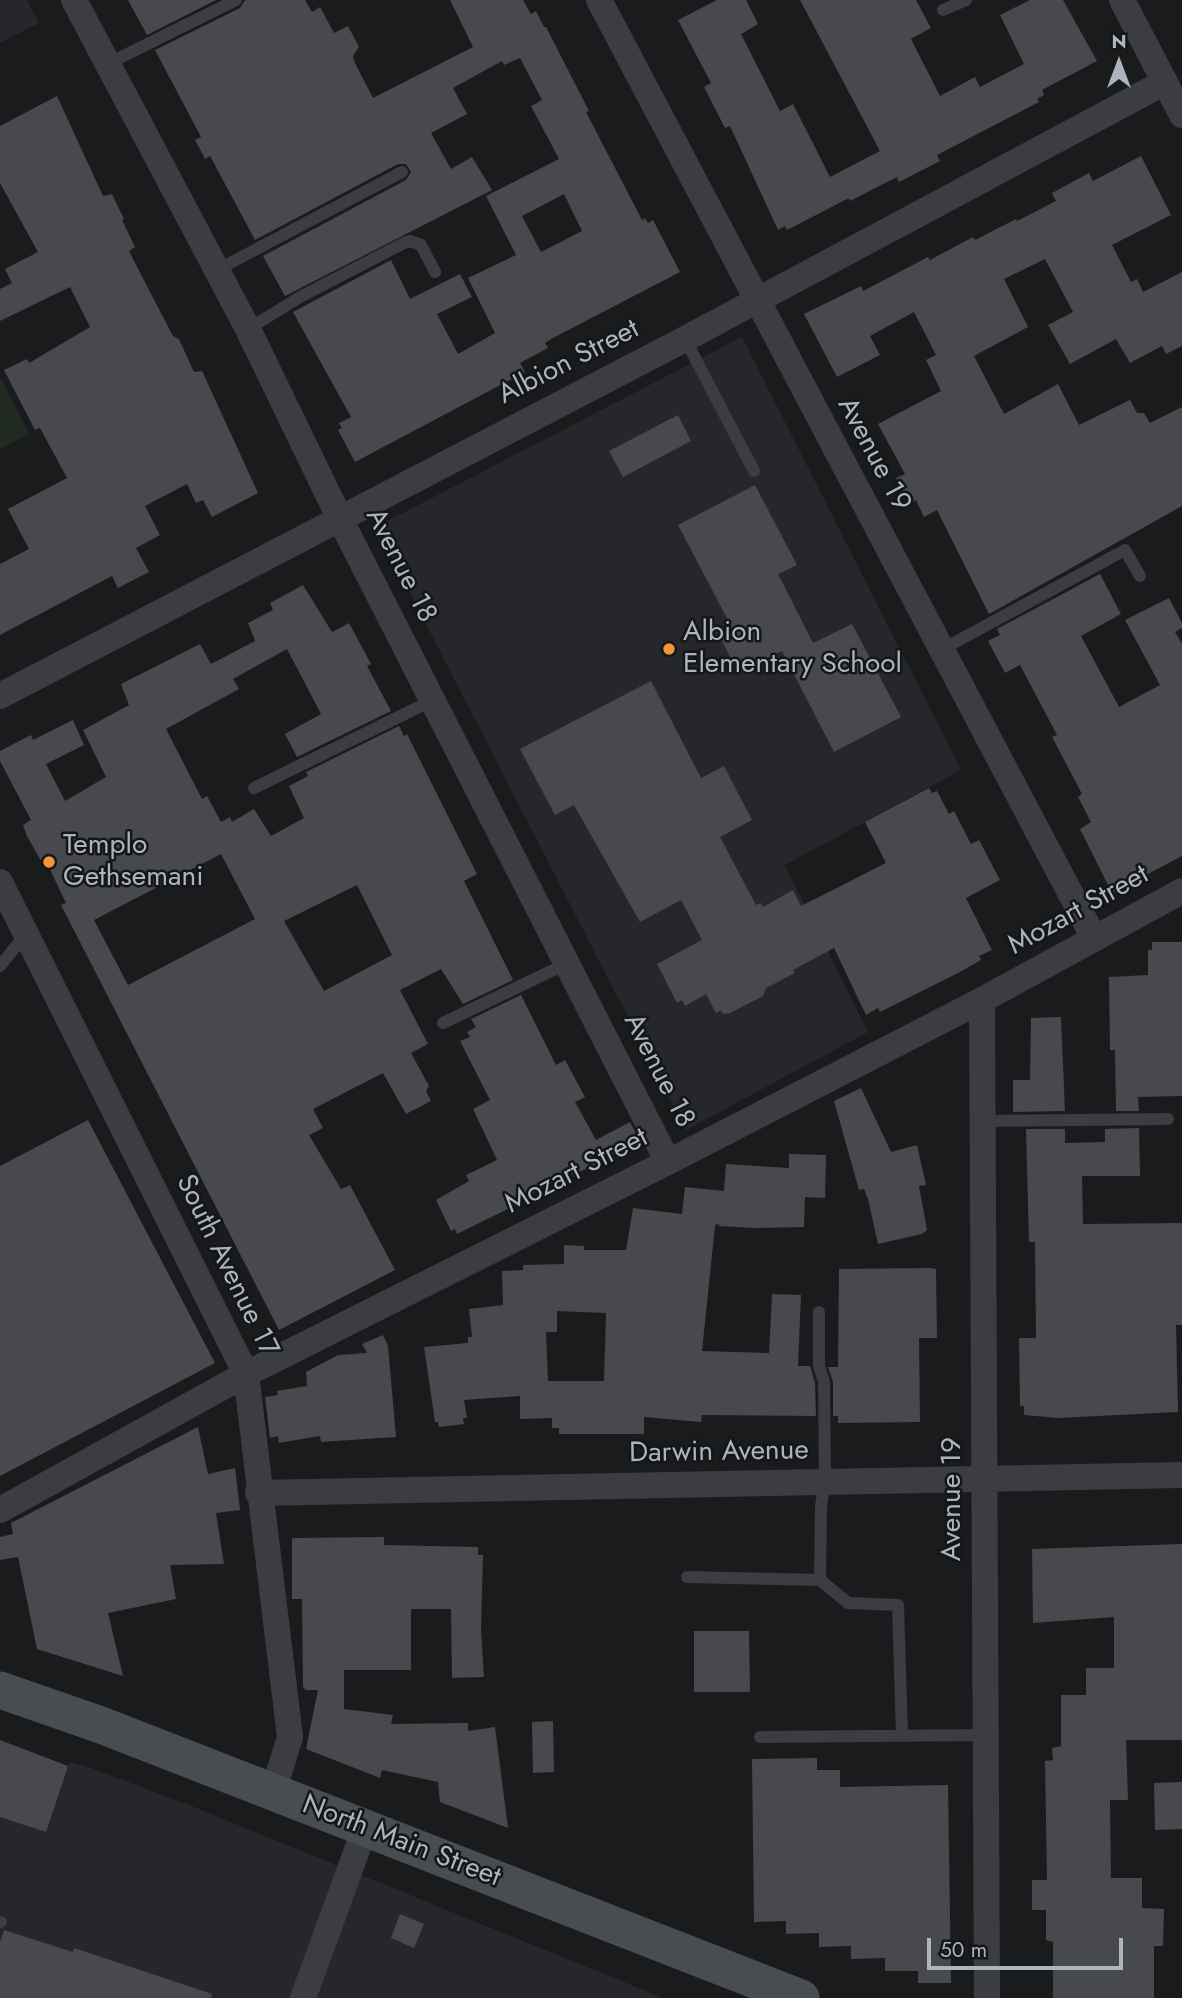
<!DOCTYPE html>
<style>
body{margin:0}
#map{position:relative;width:1182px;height:1998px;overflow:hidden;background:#1a1b1d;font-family:Jost,sans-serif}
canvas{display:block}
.north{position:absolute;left:1084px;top:28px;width:70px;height:70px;-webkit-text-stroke:5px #151618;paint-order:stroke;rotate:0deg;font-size:19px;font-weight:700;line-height:28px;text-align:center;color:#adb4bc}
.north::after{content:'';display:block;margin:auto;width:24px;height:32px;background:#adb4bc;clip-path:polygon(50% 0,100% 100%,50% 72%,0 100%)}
.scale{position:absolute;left:927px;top:1938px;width:196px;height:32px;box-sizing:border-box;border:4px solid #adb4bc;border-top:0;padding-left:9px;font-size:21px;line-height:24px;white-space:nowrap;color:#adb4bc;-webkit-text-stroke:5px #151618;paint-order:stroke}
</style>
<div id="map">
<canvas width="1182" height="1998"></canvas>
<div class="north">N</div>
<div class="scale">50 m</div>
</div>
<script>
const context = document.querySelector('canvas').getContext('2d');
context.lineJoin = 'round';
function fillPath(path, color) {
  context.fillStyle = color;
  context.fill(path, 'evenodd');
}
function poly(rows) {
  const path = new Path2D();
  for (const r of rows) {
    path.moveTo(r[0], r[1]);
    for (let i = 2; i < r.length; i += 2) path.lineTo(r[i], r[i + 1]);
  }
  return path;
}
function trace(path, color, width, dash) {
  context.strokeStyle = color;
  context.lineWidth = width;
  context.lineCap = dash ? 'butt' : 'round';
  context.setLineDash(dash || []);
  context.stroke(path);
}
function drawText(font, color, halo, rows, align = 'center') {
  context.font = font + ' Jost,sans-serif';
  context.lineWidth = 5;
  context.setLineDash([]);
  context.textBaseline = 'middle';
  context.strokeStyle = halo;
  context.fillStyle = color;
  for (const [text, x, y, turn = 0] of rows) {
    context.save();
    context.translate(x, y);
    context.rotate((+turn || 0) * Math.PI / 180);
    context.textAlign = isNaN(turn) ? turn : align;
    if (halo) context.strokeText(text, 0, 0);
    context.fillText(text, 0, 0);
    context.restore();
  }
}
const built = poly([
 [0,0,27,0,39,23,0,43],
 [742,337,961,770,785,865,868,1032,686,1130,376,527],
 [0,1741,68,1766,70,1762,91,1768,189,1805,663,1998,0,1998]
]);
const green = poly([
 [0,377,29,434,0,449]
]);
const building = poly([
 [128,0,216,0,147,35],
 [245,0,305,0,312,12,320,7,334,33,348,26,359,47,353,56,355,63,373,98,473,47,450,0,523,0,531,14,536,11,544,27,546,27,589,111,586,112,642,220,645,218,648,223,653,220,680,272,551,339,545,343,548,348,520,363,525,372,355,462,338,430,342,428,339,423,351,417,293,312,391,260,410,299,460,274,472,297,437,314,458,354,495,333,468,278,516,255,486,196,559,159,531,106,542,100,520,58,504,65,502,61,453,88,467,114,431,133,451,169,472,157,492,190,285,296,263,256,406,180,411,172,406,164,398,164,255,240,210,156,205,159,195,140,201,137,155,50,240,8],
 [564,194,582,231,541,252,522,216],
 [717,0,746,0,758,24,741,34,780,111,793,104,830,177,880,151,800,0,916,0,931,28,911,39,940,96,975,77,980,87,1024,64,1000,15,1030,0,1063,0,1097,61,1042,90,1044,95,1037,99,1039,102,937,155,940,161,899,182,897,177,850,201,849,198,787,230,785,226,778,230,730,126,725,128,704,87,711,83,678,20],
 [57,96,103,196,112,194,124,219,122,220,135,247,129,251,150,292,173,336,179,339,194,372,202,371,258,493,212,517,203,500,196,503,187,484,145,506,160,535,136,548,149,572,118,588,112,576,0,635,0,564,29,549,8,509,67,478,40,428,35,430,4,370,27,359,29,363,90,327,70,287,0,321,0,289,12,283,5,269,38,252,0,183,0,126],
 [1141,156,1171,215,1112,245,1131,282,1137,279,1143,292,1182,272,1182,346,1166,354,1162,346,1130,363,1116,339,1070,364,1048,325,1073,312,1045,259,1004,279,1028,327,974,356,1004,414,1058,384,1079,425,1130,400,1137,413,1144,413,1150,423,1182,407,1182,506,989,614,937,510,924,517,916,500,910,504,896,478,905,474,878,424,941,391,926,360,936,355,914,312,870,336,880,355,837,377,804,314,861,286,863,291,928,257,930,260,973,237,975,240,1016,219,1017,221,1056,201,1052,193,1089,173,1093,181],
 [678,415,691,441,623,477,609,451],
 [755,485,797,565,778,574,813,643,852,624,901,717,834,752,782,651,738,673,717,631,730,624,678,525],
 [1100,574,1121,614,1081,636,1119,707,1160,685,1125,620,1169,598,1182,623,1182,628,1175,632,1182,644,1182,856,1112,893,1080,829,1091,822,1078,797,1082,794,1052,737,1057,735,1020,665,1005,673,988,641,1000,635,997,629],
 [303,585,332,632,349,623,371,664,367,666,391,711,297,757,285,734,321,714,287,649,233,679,239,689,166,729,202,799,207,796,221,822,230,817,232,822,254,809,271,836,304,818,289,786,308,776,306,772,399,726,404,736,407,734,477,874,464,881,513,980,463,1004,441,969,400,990,428,1044,411,1053,429,1086,426,1091,431,1101,406,1114,383,1073,313,1109,323,1128,309,1135,341,1189,350,1185,395,1270,279,1330,61,905,66,903,45,859,41,861,27,836,23,825,31,820,0,761,0,751,31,735,33,740,73,720,84,745,46,764,65,801,106,777,83,730,129,705,121,684,200,644,211,664,255,641,248,623,273,610,270,603],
 [221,854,255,919,128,985,94,920],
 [357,885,392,955,324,991,284,921],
 [651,681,701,778,724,766,752,820,720,837,756,905,761,903,763,907,793,890,801,906,886,863,865,822,929,788,932,793,937,791,949,814,954,811,971,844,979,840,1000,880,966,898,992,950,979,956,981,960,960,972,880,1012,878,1008,866,1015,834,948,793,970,795,973,766,988,763,996,730,1013,723,1014,721,1010,716,1013,706,994,685,1006,682,1000,677,1003,657,964,702,940,681,900,640,922,574,805,555,815,520,749],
 [1152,942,1182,942,1182,1096,1138,1097,1139,1111,1116,1111,1115,1050,1110,1050,1109,977,1148,975,1148,950,1152,950],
 [521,995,556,1065,565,1060,585,1097,575,1102,596,1140,630,1122,639,1139,600,1162,573,1175,571,1173,516,1202,518,1204,457,1234,455,1229,451,1231,436,1200,469,1181,466,1175,497,1160,473,1109,490,1100,460,1041,470,1037,467,1032,476,1027,471,1019],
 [1061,1017,1065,1111,1013,1112,1013,1080,1030,1080,1031,1018],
 [861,1088,891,1152,917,1145,926,1185,919,1186,927,1230,922,1234,878,1244,868,1199,864,1189,859,1190,834,1101],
 [88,1120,215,1363,0,1476,0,1166],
 [1139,1128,1140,1176,1082,1176,1083,1224,1182,1223,1182,1325,1176,1325,1178,1412,1058,1418,1024,1415,1024,1406,1020,1406,1019,1338,1036,1338,1035,1242,1029,1242,1026,1129,1065,1129,1065,1143,1105,1142,1105,1129],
 [789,1154,826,1155,825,1198,805,1197,804,1227,755,1228,719,1226,718,1223,715,1226,702,1351,769,1353,772,1294,801,1295,798,1366,810,1366,815,1383,816,1416,702,1415,701,1422,644,1417,644,1434,559,1434,559,1428,552,1428,552,1418,520,1419,520,1396,464,1400,467,1418,463,1418,464,1424,439,1427,438,1422,435,1422,424,1347,468,1343,468,1337,472,1337,469,1309,503,1305,502,1271,523,1270,523,1265,564,1264,564,1245,584,1246,584,1250,626,1250,633,1208,682,1214,685,1187,724,1191,726,1164,789,1168],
 [557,1311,606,1313,604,1381,548,1381,546,1332,557,1332],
 [930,1268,936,1269,937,1338,919,1338,920,1422,838,1423,838,1416,833,1416,833,1382,828,1367,838,1367,839,1269],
 [383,1335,388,1346,396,1437,321,1442,320,1436,279,1443,278,1436,270,1438,265,1397,278,1395,277,1391,307,1386,306,1372,338,1355,367,1353,362,1344],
 [198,1427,208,1474,235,1468,240,1510,216,1513,224,1564,170,1565,176,1599,108,1613,123,1676,37,1649,18,1557,0,1560,0,1537,13,1534,11,1523],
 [384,1537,384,1545,478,1547,478,1555,483,1555,481,1630,484,1677,452,1678,451,1609,411,1609,411,1670,344,1670,344,1709,393,1715,391,1724,468,1723,468,1731,495,1727,508,1828,440,1802,438,1782,382,1770,380,1778,306,1749,318,1690,306,1690,303,1687,302,1599,292,1599,292,1538],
 [1182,1544,1182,1740,1126,1740,1128,1800,1110,1800,1111,1878,1142,1878,1142,1908,1164,1909,1163,1946,1154,1946,1154,1998,1053,1998,1053,1942,1046,1940,1046,1910,1032,1910,1032,1880,1047,1880,1045,1761,1053,1760,1052,1748,1061,1746,1061,1695,1086,1695,1086,1668,1114,1668,1114,1617,1033,1623,1032,1549],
 [694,1631,749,1631,750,1692,694,1692],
 [553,1721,554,1772,533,1773,532,1722],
 [0,1740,68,1766,46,1832,0,1817],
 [817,1758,817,1770,840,1770,840,1787,948,1785,951,1983,918,1983,918,1971,885,1971,885,1958,851,1959,851,1946,819,1947,819,1933,786,1934,786,1921,754,1922,752,1759],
 [1182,1782,1182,1829,1155,1830,1154,1783],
 [400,1914,424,1924,414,1948,391,1938],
 [4,1930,73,1952,74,1948,212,1994,211,1998,0,1998,0,1942]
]);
const service = poly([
 [943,10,966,0],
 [109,63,236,0],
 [217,270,402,172],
 [248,329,300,297,404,243,410,241,421,245,435,272],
 [685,339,754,471],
 [941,650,1125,550,1140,576],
 [254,788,433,700],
 [0,966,26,934],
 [443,1023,568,963],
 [982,1121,1168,1119],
 [819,1312,819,1366,824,1382,825,1482,821,1506,820,1580],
 [687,1577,820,1580,848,1603,898,1605,902,1735],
 [760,1737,986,1735],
 [0,1922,1,1922]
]);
const minor = poly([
 [74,0,248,329,339,517,668,1162],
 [599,0,1094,938],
 [1122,0,1182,115],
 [0,696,685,339,1165,82],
 [0,882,246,1374,290,1737,273,1792],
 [982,1000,987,1998],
 [258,1493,1182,1475],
 [0,1510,246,1374,668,1162,982,1000,1182,891],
 [303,1998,365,1828]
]);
const secondary = poly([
 [0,1690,101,1725,801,1998]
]);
const markers = [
 [669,649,7,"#f5953a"],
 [49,862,7,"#f5953a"]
];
const streetNames = [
 ["Albion Street",569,363,-27],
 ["Avenue 19",873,455,62],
 ["Avenue 18",400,566,63],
 ["Mozart Street",1079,911,-29],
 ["Avenue 18",658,1071,63],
 ["Mozart Street",577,1172,-27],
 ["South Avenue 17",226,1266,64],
 ["Darwin Avenue",719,1453,-1],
 ["Avenue 19",953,1499,-90],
 ["North Main Street",401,1842,21]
];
const poiNames = [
 ["Albion",683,633],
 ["Elementary School",683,665],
 ["Templo",63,846],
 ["Gethsemani",63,878]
];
fillPath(built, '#26272a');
fillPath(green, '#222b22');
fillPath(building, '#47494d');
trace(service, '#3b3d42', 12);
trace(minor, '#3b3d42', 26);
trace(secondary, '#494d52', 37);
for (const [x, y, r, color] of markers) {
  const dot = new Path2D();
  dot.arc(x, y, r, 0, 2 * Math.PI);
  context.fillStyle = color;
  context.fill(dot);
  trace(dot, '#151618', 2.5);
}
drawText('28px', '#adb4bc', '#151618', streetNames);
drawText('28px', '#adb4bc', '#151618', poiNames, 'left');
</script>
